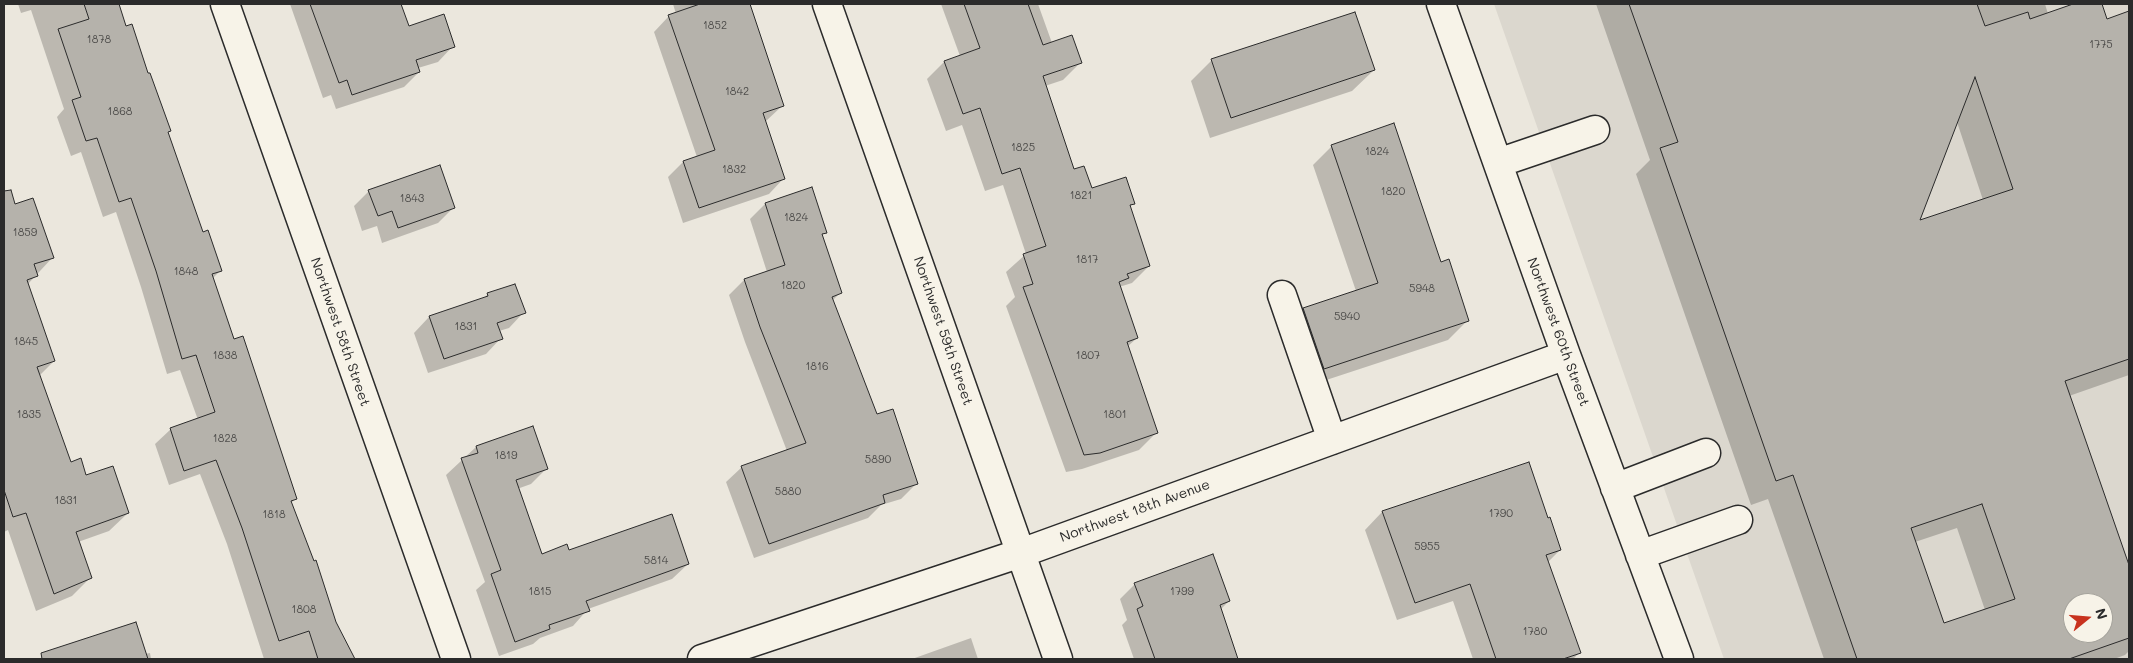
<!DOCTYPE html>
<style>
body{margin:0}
#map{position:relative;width:2133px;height:663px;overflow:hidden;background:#ebe7dd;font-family:Mali,sans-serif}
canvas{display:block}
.frame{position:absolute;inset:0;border:5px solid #2b2b2b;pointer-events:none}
.north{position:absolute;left:2063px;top:593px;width:50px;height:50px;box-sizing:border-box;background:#f7f3e8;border:1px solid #a5a39c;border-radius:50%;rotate:73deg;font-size:14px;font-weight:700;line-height:20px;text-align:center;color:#2b2b2b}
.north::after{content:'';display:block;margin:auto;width:18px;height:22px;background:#c8321e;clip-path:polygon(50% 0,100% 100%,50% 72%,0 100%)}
</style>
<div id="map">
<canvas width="2133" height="663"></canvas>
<div class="frame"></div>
<div class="north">N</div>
</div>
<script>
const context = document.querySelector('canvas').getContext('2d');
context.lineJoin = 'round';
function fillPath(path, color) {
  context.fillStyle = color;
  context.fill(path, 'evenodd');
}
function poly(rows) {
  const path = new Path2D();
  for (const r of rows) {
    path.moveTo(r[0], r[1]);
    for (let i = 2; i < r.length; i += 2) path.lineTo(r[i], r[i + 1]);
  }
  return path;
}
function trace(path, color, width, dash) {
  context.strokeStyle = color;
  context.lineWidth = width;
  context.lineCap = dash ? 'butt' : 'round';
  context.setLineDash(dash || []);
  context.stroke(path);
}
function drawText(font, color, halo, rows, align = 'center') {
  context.font = font + ' Mali,sans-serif';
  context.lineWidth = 4;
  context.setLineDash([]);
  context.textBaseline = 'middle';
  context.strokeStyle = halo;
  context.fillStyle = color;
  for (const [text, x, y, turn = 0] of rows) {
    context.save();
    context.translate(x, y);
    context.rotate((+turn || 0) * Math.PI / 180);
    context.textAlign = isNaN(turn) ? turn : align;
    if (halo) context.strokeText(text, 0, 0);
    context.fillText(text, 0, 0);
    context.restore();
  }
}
const built = poly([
 [1494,4,2129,4,2129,659,1724,659],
 [2073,603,2103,603,2103,633,2073,633]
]);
const shadow = poly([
 [18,4,118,4,126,28,170,131,167,133,202,234,220,271,212,279,233,340,296,498,291,503,335,623,353,659,264,659,227,544,200,474,169,485,155,444,171,429,198,420,180,370,167,374,141,287,116,212,103,217,81,152,71,156,57,117,64,109,31,10,21,13],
 [290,4,399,4,408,28,453,46,438,62,418,68,419,72,404,87,336,109,331,95,323,98],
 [673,4,749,4,782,106,765,122,784,178,769,194,683,223,668,177,683,162,697,157,654,32,669,16,676,14],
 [941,4,1038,4,1052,43,1080,63,1063,80,1045,86,1073,171,1091,189,1133,203,1129,208,1149,266,1132,283,1119,287,1137,338,1127,347,1157,432,1139,450,1082,469,1066,472,1006,306,1015,297,1006,272,1026,254,1003,185,985,191,962,125,946,131,927,79,944,62,960,56],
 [1596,4,2045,4,2048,14,2077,4,2101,4,2107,20,2129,12,2129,375,2069,396,2129,569,2129,651,2125,655,2114,659,1824,659,1768,499,1751,505,1636,174,1650,160],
 [1957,122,1983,200,1918,222],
 [1957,528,1985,610,1943,625,1915,542],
 [2073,603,2103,603,2103,633,2073,633],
 [1212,60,1374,70,1352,91,1210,138,1191,81],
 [1332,146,1441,263,1467,321,1448,340,1305,387,1285,328,1304,309,1356,291,1313,165],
 [811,189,825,232,821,236,840,293,832,301,876,415,916,484,901,499,881,505,868,518,754,558,726,482,742,467,787,451,745,342,729,295,744,280,767,272,750,219,765,204],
 [369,191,453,208,438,223,382,243,377,226,362,231,354,206],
 [4,192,9,207,53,257,27,285,54,361,39,376,70,463,128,513,109,531,78,542,90,578,72,596,36,611,8,530,4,532],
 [488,294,524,312,509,328,499,331,501,338,486,354,428,373,414,333,429,317,483,299],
 [476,447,547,468,531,484,517,489,541,556,568,551,688,564,672,579,588,609,573,626,540,638,533,644,499,656,476,590,485,582,446,475],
 [1528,464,1547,520,1560,550,1547,563,1579,653,1573,659,1473,659,1453,601,1397,620,1365,530,1382,512],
 [1135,584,1229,601,1220,610,1237,659,1134,659,1122,625,1127,620,1120,599],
 [971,638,978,659,912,659],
 [66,646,145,654,150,653,151,659,54,659]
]);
const building = poly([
 [84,4,119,4,126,26,132,24,148,73,150,73,171,131,168,132,203,232,208,230,222,271,212,274,234,339,243,336,297,499,291,501,314,561,316,560,336,622,355,659,318,659,309,631,279,641,242,528,216,460,184,471,170,428,215,412,196,355,182,359,156,271,131,198,119,202,97,138,86,141,72,100,81,97,58,29,89,19,84,4],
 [310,4,401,4,409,26,444,14,455,47,416,60,420,72,352,95,347,80,339,83,310,4],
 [700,4,750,4,784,106,763,113,785,179,699,208,683,161,715,150,668,15,700,4],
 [964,4,1028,4,1043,45,1072,35,1082,63,1043,76,1074,169,1084,166,1092,188,1126,177,1135,204,1130,205,1150,266,1127,274,1129,278,1119,282,1138,338,1127,342,1158,433,1100,453,1084,455,1023,287,1033,284,1023,254,1046,246,1020,168,1002,174,980,108,963,114,944,61,980,48,964,4],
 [1629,4,1977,4,1985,26,2028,12,2030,19,2073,4,2102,4,2107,19,2129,11,2129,359,2065,381,2129,565,2129,638,2069,659,1857,659,1793,475,1776,481,1660,148,1678,142,1629,4],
 [1975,77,2013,189,1920,220,1975,77],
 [1982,504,2015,599,1944,623,1911,528,1982,504],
 [2073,603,2103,603,2103,633,2073,633,2073,603],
 [1355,12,1375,70,1231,118,1211,59,1355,12],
 [1394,123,1441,262,1449,259,1469,321,1324,369,1303,308,1378,283,1331,145,1394,123],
 [440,165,455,208,398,228,392,211,378,216,368,190,440,165],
 [812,187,827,233,822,234,842,293,832,297,877,414,893,409,918,484,883,495,885,503,769,544,741,466,806,443,760,327,744,279,785,265,765,203,812,187],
 [11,190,15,204,33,198,54,258,34,264,38,276,27,280,55,361,37,367,71,462,81,458,86,475,113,466,129,513,76,532,92,578,54,594,26,513,13,517,4,490,4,191,11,190],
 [515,284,526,313,497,323,503,339,444,359,429,316,488,296,487,293,515,284],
 [533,426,548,469,516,480,542,554,567,544,569,550,672,514,689,564,586,601,590,611,549,625,550,629,515,642,491,574,501,570,461,458,478,453,476,446,533,426],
 [1529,462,1548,518,1550,517,1561,550,1546,555,1581,653,1563,659,1496,659,1470,584,1415,603,1382,511,1529,462],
 [1213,554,1230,601,1220,605,1238,659,1155,659,1137,609,1143,606,1134,583,1213,554],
 [136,622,148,659,42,659,41,653,136,622]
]);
const minor = poly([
 [225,4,456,659],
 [827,4,1058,659],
 [1441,4,1566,355,1679,659],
 [1498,163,1595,130],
 [1282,295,1332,440],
 [1615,488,1706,453],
 [1640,555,1738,520],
 [702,659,1021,553,1566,355]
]);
const numberNames = [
 ["1852",715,26],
 ["1878",99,40],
 ["1775",2101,45],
 ["1842",737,92],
 ["1868",120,112],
 ["1825",1023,148],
 ["1824",1377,152],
 ["1832",734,170],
 ["1820",1393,192],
 ["1821",1081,196],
 ["1843",412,199],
 ["1824",796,218],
 ["1859",25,233],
 ["1817",1087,260],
 ["1848",186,272],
 ["1820",793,286],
 ["5948",1422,289],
 ["5940",1347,317],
 ["1831",466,327],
 ["1845",26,342],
 ["1838",225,356],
 ["1807",1088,356],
 ["1816",817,367],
 ["1835",29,415],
 ["1801",1115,415],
 ["1828",225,439],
 ["1819",506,456],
 ["5890",878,460],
 ["5880",788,492],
 ["1831",66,501],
 ["1790",1501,514],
 ["1818",274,515],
 ["5955",1427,547],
 ["5814",656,561],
 ["1815",540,592],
 ["1799",1182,592],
 ["1808",304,610],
 ["1780",1535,632]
];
const streetNames = [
 ["Northwest 59th Street",943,331,71],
 ["Northwest 58th Street",340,332,71],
 ["Northwest 60th Street",1558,332,70],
 ["Northwest 18th Avenue",1135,511,-20]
];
fillPath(built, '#dbd7ce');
fillPath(shadow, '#0003');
fillPath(building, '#b5b2ab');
trace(building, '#2b2b2b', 1);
trace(minor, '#2b2b2b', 31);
trace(minor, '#f7f3e8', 28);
drawText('11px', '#4e4d4b', null, numberNames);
drawText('14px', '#2b2b2b', '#f7f3e8', streetNames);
</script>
